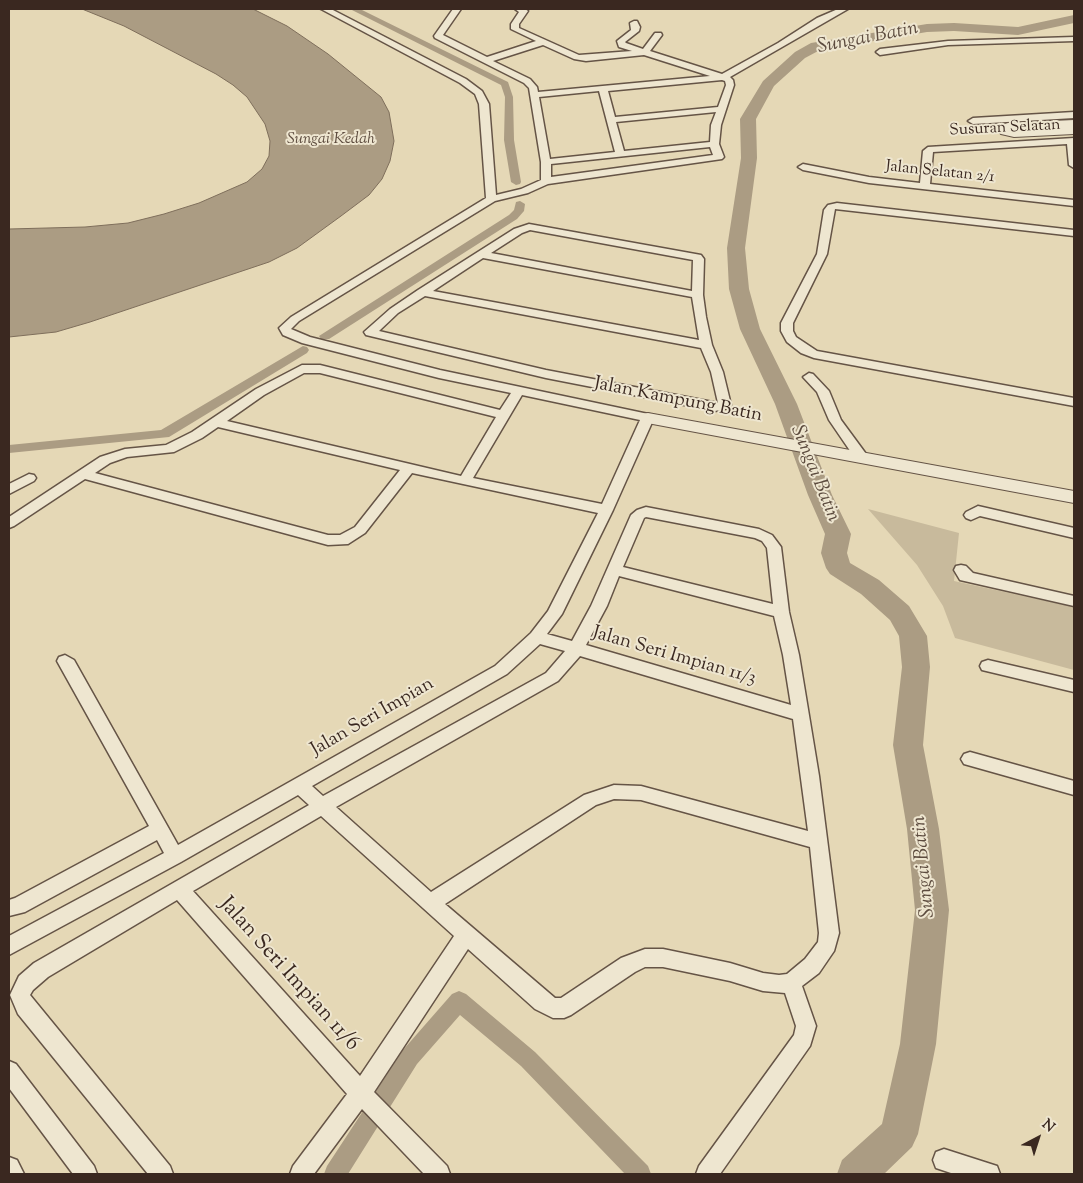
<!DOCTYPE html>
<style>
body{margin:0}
#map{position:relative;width:1083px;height:1183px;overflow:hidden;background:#e5d8b6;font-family:"Sorts Mill Goudy",serif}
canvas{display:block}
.frame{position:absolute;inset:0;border:10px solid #3a2820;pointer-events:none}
.north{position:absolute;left:1013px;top:1113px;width:50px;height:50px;-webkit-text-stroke:4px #eee6d0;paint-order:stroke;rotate:40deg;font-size:14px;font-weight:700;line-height:20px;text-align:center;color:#3a2820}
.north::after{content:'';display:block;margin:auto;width:18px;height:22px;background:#3a2820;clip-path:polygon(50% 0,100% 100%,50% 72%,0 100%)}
</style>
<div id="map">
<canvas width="1083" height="1183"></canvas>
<div class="frame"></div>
<div class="north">N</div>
</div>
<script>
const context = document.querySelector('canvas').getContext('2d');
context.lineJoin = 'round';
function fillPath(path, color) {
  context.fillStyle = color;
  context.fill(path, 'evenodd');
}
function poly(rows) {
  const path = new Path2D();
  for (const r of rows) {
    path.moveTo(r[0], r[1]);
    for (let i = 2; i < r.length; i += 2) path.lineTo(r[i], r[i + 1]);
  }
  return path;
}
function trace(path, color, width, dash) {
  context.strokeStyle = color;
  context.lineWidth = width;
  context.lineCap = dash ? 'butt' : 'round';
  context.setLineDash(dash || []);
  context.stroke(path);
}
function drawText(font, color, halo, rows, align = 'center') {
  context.font = font + ' "Sorts Mill Goudy",serif';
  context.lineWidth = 4;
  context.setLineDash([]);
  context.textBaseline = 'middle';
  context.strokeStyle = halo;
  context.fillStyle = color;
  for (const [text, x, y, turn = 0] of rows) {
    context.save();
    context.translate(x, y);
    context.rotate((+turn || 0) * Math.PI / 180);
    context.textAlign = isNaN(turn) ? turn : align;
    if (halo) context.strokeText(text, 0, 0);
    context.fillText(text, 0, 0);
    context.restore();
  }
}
const green = poly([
 [868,509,959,533,954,581,1074,607,1074,670,955,638,943,606,917,565]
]);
const water = poly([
 [82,9,253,9,287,26,328,54,381,97,389,112,394,141,390,161,382,179,369,195,341,216,297,248,269,262,90,322,56,332,9,337,9,229,85,227,128,223,164,214,199,203,247,182,262,169,269,156,270,141,265,124,247,97,233,85,216,74,124,26,82,9]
]);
const canal = poly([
 [350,9,360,9,508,82,513,97,514,140,521,182,520,184,516,185,511,182,504,140,505,97,501,85,350,9],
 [520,201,525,204,524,211,517,219,329,339,321,339,319,336,509,215,514,210,516,202,520,201],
 [303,346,307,347,309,350,307,353,169,437,9,453,9,445,161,430,303,346],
 [459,991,466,994,535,1052,648,1166,651,1174,625,1174,521,1066,460,1015,417,1064,348,1174,324,1174,327,1166,403,1050,452,994,459,991]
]);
const river = poly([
 [1074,15,1074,23,1018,35,954,31,927,32,820,50,805,58,774,86,756,119,757,158,745,248,749,289,760,329,797,404,832,495,851,534,847,553,850,563,879,580,909,606,927,636,930,667,923,745,939,829,949,910,936,1044,918,1134,912,1147,884,1174,837,1174,842,1160,882,1124,900,1044,915,910,907,829,893,745,902,667,899,636,890,620,861,594,830,574,826,568,821,553,825,534,808,495,775,404,740,329,729,289,727,248,741,158,740,119,763,81,795,52,811,43,927,24,954,23,1018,27,1074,15]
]);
const minor = poly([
 [321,9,331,9,466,79,482,91,489,104,496,195,521,189,541,180,541,162,529,88,524,83,435,38,434,36,453,9,461,9,443,35,487,57,536,41,511,29,511,24,519,12,515,9,525,9,528,11,519,24,519,28,579,55,632,51,619,47,617,41,631,30,630,23,634,21,637,21,640,27,639,31,625,42,626,43,643,49,655,33,661,33,662,35,650,51,722,74,778,43,817,18,838,9,848,9,730,77,733,80,734,85,721,125,719,144,724,157,722,159,548,184,528,193,495,201,299,321,291,329,310,337,440,370,653,415,654,418,613,510,562,614,547,634,572,641,591,606,631,515,637,510,646,507,759,529,772,535,781,547,789,612,799,655,819,776,839,933,834,951,819,973,802,986,816,1026,810,1046,720,1174,696,1174,699,1166,794,1035,796,1026,785,993,763,991,730,981,663,967,645,967,635,972,571,1015,564,1018,553,1018,535,1009,468,949,374,1092,447,1166,450,1174,424,1174,362,1109,314,1174,290,1174,293,1166,347,1094,177,900,48,977,33,990,30,995,170,1166,173,1174,148,1174,18,1014,10,995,19,976,34,963,309,805,298,795,181,862,9,955,9,936,164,853,157,840,25,912,9,916,9,900,15,898,149,826,57,661,59,657,65,655,74,660,178,845,495,666,531,633,548,611,598,513,412,473,365,533,348,544,328,545,85,479,14,526,9,528,9,517,100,457,125,449,166,445,192,432,256,389,302,365,320,365,500,410,511,393,439,378,302,343,283,335,279,328,291,317,486,198,479,104,475,94,460,83,321,9],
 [543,45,574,59,586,61,644,55,710,76,538,92,537,87,530,79,493,61,543,45],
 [722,80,725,81,726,85,718,107,615,117,608,91,722,80],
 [599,91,615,152,550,159,539,97,599,91],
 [716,112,711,125,710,142,624,151,616,122,716,112],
 [710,147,713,155,551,177,551,164,710,147],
 [304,373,320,373,496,417,461,476,227,421,264,395,304,373],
 [522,395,640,420,602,504,473,478,522,395],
 [218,427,400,470,355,527,340,535,328,535,95,473,110,463,127,457,174,452,202,438,218,427],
 [646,517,755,538,762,541,767,548,773,604,623,567,644,518,646,517],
 [619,576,774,616,783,655,791,705,586,645,607,606,619,576],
 [540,644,565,651,546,673,323,796,312,786,507,674,540,644],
 [580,656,793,719,808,831,641,786,614,785,584,795,431,892,336,807,558,681,580,656],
 [614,799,641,800,810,847,819,933,818,942,805,959,787,974,779,975,763,973,730,963,663,949,645,949,621,958,561,998,555,998,445,904,596,805,614,799],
 [321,816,454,936,360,1076,193,891,321,816],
 [1074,37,1074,41,948,45,880,55,876,52,880,49,948,41,1074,37],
 [1074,112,1074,118,973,124,968,121,973,118,1074,112],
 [1074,138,1074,168,1069,165,1067,144,933,152,930,184,1074,200,1074,206,869,183,803,170,798,167,803,164,869,177,920,183,923,151,928,147,1074,138],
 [837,203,1074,230,1074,236,835,209,827,254,793,323,793,331,796,337,817,351,1074,398,1074,406,814,358,801,353,787,342,781,331,781,323,817,254,824,210,828,205,837,203],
 [529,224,701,255,704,259,703,295,706,317,712,345,723,372,731,405,729,408,715,411,546,378,366,335,364,332,390,309,418,290,514,229,529,224],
 [530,230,693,260,692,291,491,253,522,233,530,230],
 [483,258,692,297,699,340,433,291,483,258],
 [425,296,701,348,711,372,718,403,546,370,379,331,398,313,425,296],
 [809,373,813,374,829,391,841,420,869,458,867,461,857,461,829,420,817,392,803,377,809,373],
 [29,474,34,475,36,478,34,481,9,494,9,484,29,474],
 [978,506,1074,528,1074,538,980,516,971,520,966,518,964,515,966,512,978,506],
 [961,565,966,566,973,573,1074,596,1074,606,960,580,954,570,956,566,961,565],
 [988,660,1074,680,1074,692,982,670,980,666,982,662,988,660],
 [970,752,1074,781,1074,795,964,764,961,759,964,754,970,752],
 [9,1061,16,1064,94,1166,97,1174,73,1174,9,1088,9,1061],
 [944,1149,997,1166,1000,1174,954,1174,936,1168,933,1160,936,1152,944,1149],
 [9,1157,17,1160,24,1174,9,1174,9,1157]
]);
const tertiary = poly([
 [1074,120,1074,126,1012,129,1074,126,1074,134,1014,137,1001,134,996,128,998,126,1008,123,1074,120],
 [648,413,1074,491,1074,503,642,422,640,418,642,414,648,413]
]);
const farStreetnames = [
 ["Susuran Selatan",1005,129,-3],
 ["Jalan Selatan 2/1",940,173,6]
];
const farWaternames = [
 ["Sungai Kedah",331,140]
];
const streetNames = [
 ["Jalan Kampung Batin",678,401,11],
 ["Jalan Seri Impian 11/3",674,657,16],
 ["Jalan Seri Impian",373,718,-30]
];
const waterNames = [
 ["Sungai Batin",868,39,-11],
 ["Sungai Batin",814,474,68],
 ["Sungai Batin",925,867,-95]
];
const nearStreetnames = [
 ["Jalan Seri Impian 11/6",288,975,48]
];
fillPath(green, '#c8ba9c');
fillPath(water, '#ab9c83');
trace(water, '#7e6e5b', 1);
fillPath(canal, '#ab9c83');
fillPath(river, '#ab9c83');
trace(minor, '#655446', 3);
trace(tertiary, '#655446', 2);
fillPath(minor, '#eee6d0');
fillPath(tertiary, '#eee6d0');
drawText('16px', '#3a2820', '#eee6d0', farStreetnames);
drawText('italic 16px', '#5c4b3e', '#eee6d0', farWaternames);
drawText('19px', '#3a2820', '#eee6d0', streetNames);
drawText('italic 20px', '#5c4b3e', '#eee6d0', waterNames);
drawText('22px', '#3a2820', '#eee6d0', nearStreetnames);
</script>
